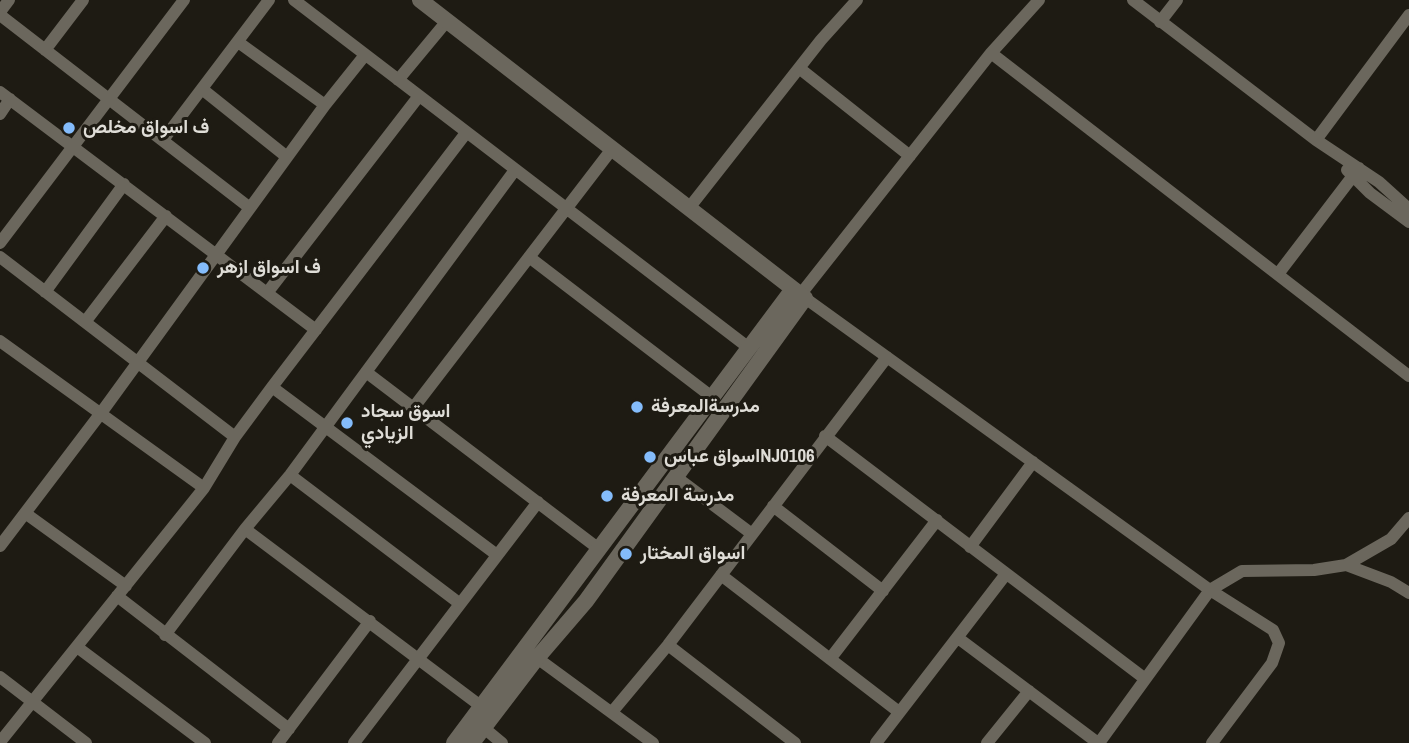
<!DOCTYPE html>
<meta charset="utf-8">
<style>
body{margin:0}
canvas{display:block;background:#1e1b13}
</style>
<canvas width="1409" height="743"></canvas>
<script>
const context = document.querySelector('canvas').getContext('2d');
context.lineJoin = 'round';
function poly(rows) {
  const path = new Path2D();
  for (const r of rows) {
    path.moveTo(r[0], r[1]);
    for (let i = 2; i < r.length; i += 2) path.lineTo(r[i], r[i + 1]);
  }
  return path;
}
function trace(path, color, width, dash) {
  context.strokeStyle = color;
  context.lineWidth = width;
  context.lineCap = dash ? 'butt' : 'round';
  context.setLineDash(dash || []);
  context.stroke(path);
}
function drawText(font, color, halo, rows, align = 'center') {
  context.font = font + ' "Archivo Narrow",Vazirmatn,sans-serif';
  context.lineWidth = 6;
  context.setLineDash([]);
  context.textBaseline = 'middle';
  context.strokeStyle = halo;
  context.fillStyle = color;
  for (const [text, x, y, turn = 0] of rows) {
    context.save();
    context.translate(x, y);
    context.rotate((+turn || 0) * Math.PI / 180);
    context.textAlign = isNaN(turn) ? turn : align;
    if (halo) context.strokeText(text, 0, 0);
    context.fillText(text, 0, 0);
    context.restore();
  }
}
const minor = poly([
 [294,0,749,348],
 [1133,0,1316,140,1379,182,1409,209],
 [0,12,9,0],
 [0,15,250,208],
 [1160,22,1177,0],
 [238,42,325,105],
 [45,50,83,0],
 [991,53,1409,376],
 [799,68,910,156],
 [398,80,447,21],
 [202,89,287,157],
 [0,92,316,330],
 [0,114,10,99],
 [163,140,269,0],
 [1316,140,1409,15],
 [1347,170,1370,193,1409,222],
 [689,208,821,40,857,0],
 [0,243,184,0],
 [0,257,235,437],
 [529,257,712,397],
 [1278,274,1359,168],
 [45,292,124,184],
 [267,293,419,96],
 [800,295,991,53,1039,0],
 [805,298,1210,590,1273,630,1279,643,1272,663,1212,743],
 [85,322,166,216],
 [0,341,204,488],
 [366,372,599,549],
 [272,387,497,555],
 [414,407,612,149],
 [825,436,1144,678],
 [290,475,459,603],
 [676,477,752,534],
 [773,506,883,591],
 [25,513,126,586],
 [245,529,482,707],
 [0,546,101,413,325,105,365,55],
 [970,547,1033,462],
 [1346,565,1391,582,1409,593],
 [721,575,899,712],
 [117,596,289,729],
 [165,635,245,529,290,475,515,170],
 [958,638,1098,743],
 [668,645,795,743],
 [77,647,205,743],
 [537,658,653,743],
 [830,659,937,520],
 [0,677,86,743],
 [612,712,668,645,887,357],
 [484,728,502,743],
 [0,742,204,488,235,437,272,387,466,133],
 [278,743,370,621],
 [354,743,538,502],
 [876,743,1006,574],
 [987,743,1029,691],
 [1099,743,1210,590,1242,571,1314,570,1346,565,1391,539,1409,518]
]);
const tertiary = poly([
 [420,0,805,298,586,601,537,658,472,743],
 [454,743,793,289]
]);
const markers = [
 [69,128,7,"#84bcfb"],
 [203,268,7,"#84bcfb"],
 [637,407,7,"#84bcfb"],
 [347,423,7,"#84bcfb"],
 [650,457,7,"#84bcfb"],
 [607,496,7,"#84bcfb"],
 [626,554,7,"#84bcfb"]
];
const poiNames = [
 ["ف اسواق مخلص",83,128],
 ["ف اسواق ازهر",217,268],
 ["مدرسةالمعرفة",651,407],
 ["اسوق سجاد",361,412],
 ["الزيادي",361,434],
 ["اسواق عباسNJ0106",664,457],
 ["مدرسة المعرفة",621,496],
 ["اسواق المختار",640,554]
];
trace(minor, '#6b675d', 12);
trace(tertiary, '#6b675d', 16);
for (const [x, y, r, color] of markers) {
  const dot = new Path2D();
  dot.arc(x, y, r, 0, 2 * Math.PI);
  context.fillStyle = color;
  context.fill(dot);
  trace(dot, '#1e1b13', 2.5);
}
drawText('bold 19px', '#dfddd7', '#1e1b13', poiNames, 'left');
</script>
